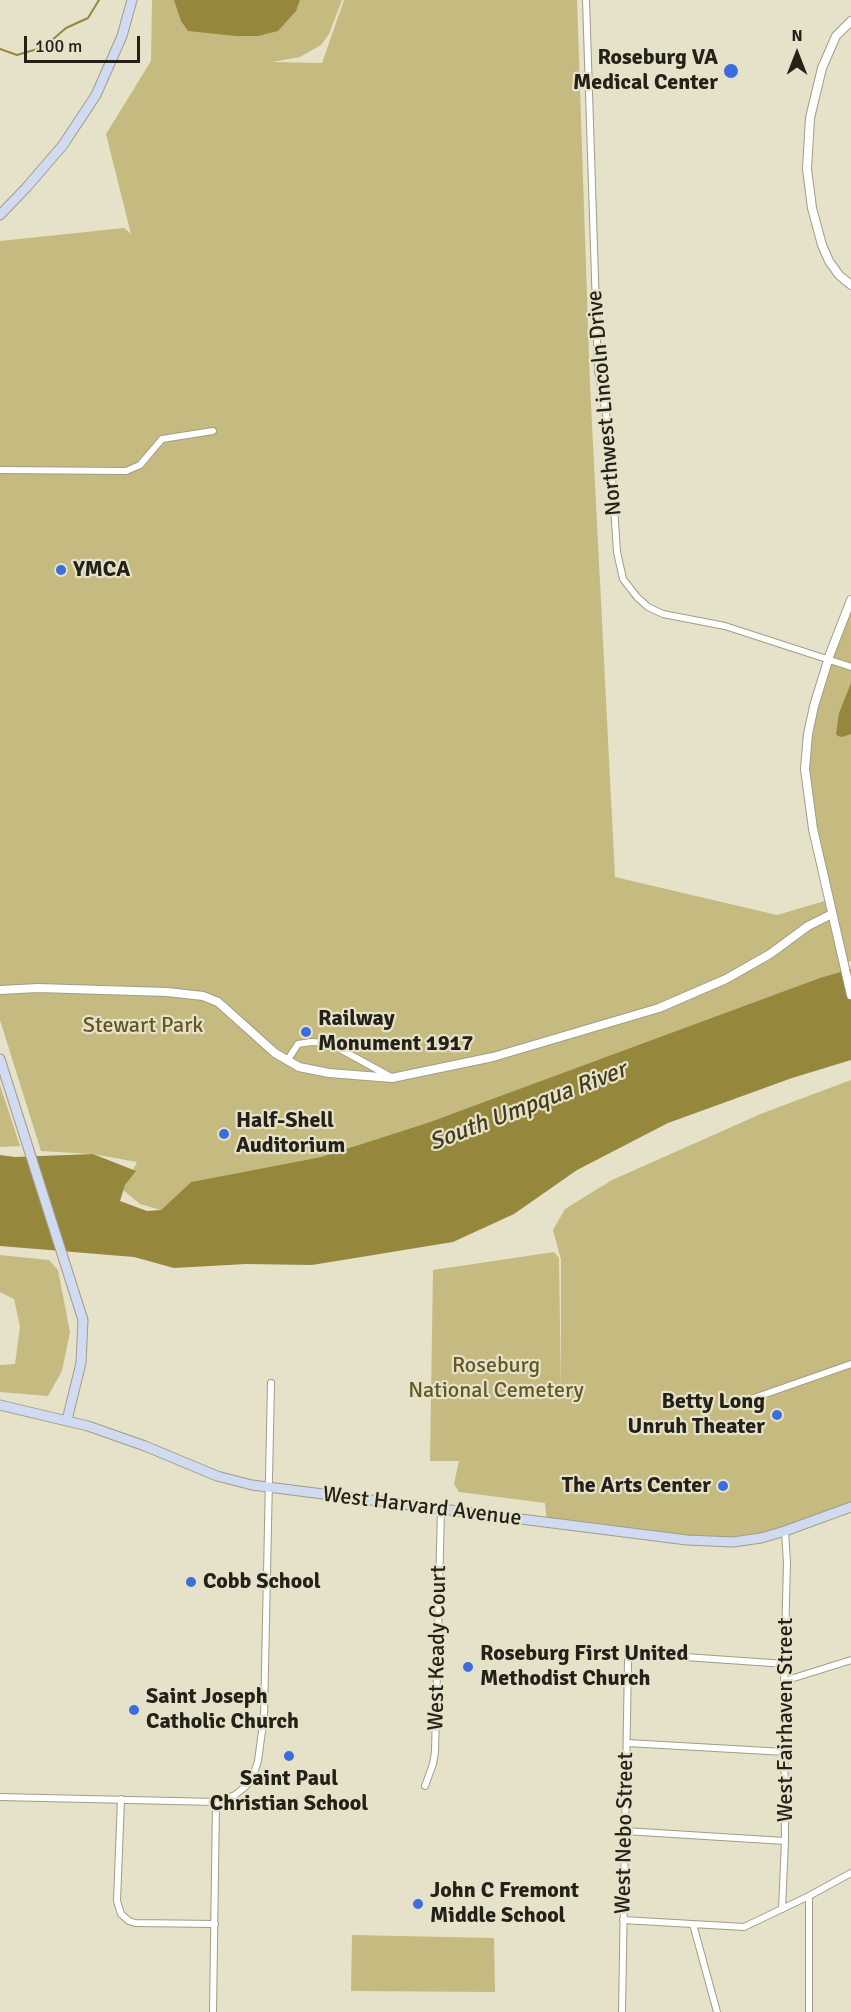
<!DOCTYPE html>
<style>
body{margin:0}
#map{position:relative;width:851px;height:2012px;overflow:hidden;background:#e6e1c9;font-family:Signika,sans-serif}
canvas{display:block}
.north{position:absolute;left:767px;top:24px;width:60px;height:60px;-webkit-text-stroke:4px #e6e1c9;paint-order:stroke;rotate:0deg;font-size:16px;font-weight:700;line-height:24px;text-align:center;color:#232118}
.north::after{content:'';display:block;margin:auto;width:21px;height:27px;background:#232118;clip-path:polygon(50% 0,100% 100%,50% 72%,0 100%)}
.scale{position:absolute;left:24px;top:36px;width:116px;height:27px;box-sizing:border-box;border:3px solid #232118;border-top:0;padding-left:8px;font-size:18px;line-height:21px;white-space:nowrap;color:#232118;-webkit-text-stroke:4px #e6e1c9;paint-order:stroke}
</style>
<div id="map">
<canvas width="851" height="2012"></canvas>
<div class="north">N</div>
<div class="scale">100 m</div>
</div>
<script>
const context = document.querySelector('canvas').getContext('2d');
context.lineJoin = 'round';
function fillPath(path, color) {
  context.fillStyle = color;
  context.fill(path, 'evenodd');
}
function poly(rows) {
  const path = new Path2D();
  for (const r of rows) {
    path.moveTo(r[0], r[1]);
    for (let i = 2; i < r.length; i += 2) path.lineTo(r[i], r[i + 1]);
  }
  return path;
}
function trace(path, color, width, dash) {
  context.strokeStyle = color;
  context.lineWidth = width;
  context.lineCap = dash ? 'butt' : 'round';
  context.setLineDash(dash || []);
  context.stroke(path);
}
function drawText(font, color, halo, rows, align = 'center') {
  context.font = font + ' Signika,sans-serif';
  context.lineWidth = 4.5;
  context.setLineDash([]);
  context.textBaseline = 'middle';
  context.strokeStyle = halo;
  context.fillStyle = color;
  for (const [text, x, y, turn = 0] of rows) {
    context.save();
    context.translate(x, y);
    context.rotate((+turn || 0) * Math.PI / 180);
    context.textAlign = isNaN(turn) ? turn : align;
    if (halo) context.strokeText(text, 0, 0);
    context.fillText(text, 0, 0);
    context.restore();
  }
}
const green = poly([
 [152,0,342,0,329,34,321,45,300,57,272,62,322,63,344,0,577,0,590,385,615,877,777,915,828,900,807,786,808,734,851,602,851,961,844,963,851,995,539,1083,430,1122,321,1157,191,1182,161,1210,140,1204,123,1190,137,1162,93,1154,41,1151,0,1020,0,241,124,228,131,234,106,134,151,61],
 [851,1080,851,1507,820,1518,733,1542,547,1523,545,1503,459,1492,454,1484,459,1461,430,1461,433,1270,554,1252,559,1258,561,1394,561,1260,553,1230,565,1209,612,1180,763,1113],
 [0,1085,20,1146,0,1147],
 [0,1255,49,1260,58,1270,70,1332,62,1371,48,1396,0,1392,0,1365,15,1364,20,1327,14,1299,0,1292],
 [352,1935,494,1938,495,1992,351,1991]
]);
const water = poly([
 [174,0,300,0,296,11,278,31,258,36,236,36,188,31,181,21],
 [851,683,851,734,842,737,838,736,836,734,839,713],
 [851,969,851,1060,792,1078,668,1123,577,1170,514,1214,453,1242,312,1265,246,1264,174,1268,134,1257,0,1246,0,1155,15,1157,93,1154,136,1171,125,1185,120,1201,147,1211,161,1210,191,1182,321,1157,430,1122,820,978]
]);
const stream = poly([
 [0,49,17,55,44,47,66,28,88,18,99,0]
]);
const minor = poly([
 [586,0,598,370,609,431,617,552,623,579,637,597,648,607,663,614,725,626,851,667],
 [0,470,126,471,140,465,162,439,213,431],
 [287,1061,298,1044,311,1042,329,1043,391,1077],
 [751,1399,851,1364],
 [784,1681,851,1660],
 [627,1743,785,1752],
 [425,1786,433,1764,435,1752,441,1509],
 [0,1797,216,1802,235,1795,246,1786,253,1776,258,1761,264,1716,271,1383],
 [121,1799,117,1901,121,1914,129,1921,135,1923,215,1924],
 [625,1831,785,1841],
 [782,1909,785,1841,784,1681,787,1563,785,1531],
 [623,1920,744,1927,809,1896,851,1873],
 [693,1924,717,2012],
 [213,2012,216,1802],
 [622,2012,628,1660,637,1654,642,1654,786,1664],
 [809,2012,809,1896]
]);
const tertiary = poly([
 [851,21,836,36,822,68,810,118,807,169,812,208,822,245,829,261,839,275,851,285],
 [851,600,830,654,814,706,808,734,805,769,813,829,851,995],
 [0,990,38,988,167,992,203,996,218,1002,275,1053,299,1067,329,1073,392,1078,493,1057,659,1008,726,979,770,954,808,926,832,914]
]);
const secondary = poly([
 [0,215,26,188,63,145,96,95,122,36,132,0],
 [0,1059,83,1320,81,1363,67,1420],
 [0,1405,88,1426,145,1446,217,1476,252,1485,687,1540,733,1542,761,1538,785,1531,851,1507]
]);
const markers = [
 [731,71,8,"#3a6ede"],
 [61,570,6,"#3a6ede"],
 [306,1032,6,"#3a6ede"],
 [224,1134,6,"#3a6ede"],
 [777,1415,6,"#3a6ede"],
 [723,1486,6,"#3a6ede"],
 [191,1582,6,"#3a6ede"],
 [468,1667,6,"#3a6ede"],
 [134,1710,6,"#3a6ede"],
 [289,1756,6,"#3a6ede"],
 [418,1904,6,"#3a6ede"]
];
const poiNames = [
 ["Roseburg VA",718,58,"right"],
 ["Medical Center",718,83,"right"],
 ["YMCA",73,570],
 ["Railway",318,1019],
 ["Monument 1917",318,1044],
 ["Half-Shell",236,1121],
 ["Auditorium",236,1146],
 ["Betty Long",765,1402,"right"],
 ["Unruh Theater",765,1427,"right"],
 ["The Arts Center",711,1486,"right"],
 ["Cobb School",203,1582],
 ["Roseburg First United",480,1654],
 ["Methodist Church",480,1679],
 ["Saint Joseph",146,1697],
 ["Catholic Church",146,1722],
 ["Saint Paul",289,1779,"center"],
 ["Christian School",289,1804,"center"],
 ["John C Fremont",430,1891],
 ["Middle School",430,1916]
];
const streetNames = [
 ["Northwest Lincoln Drive",605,403,-95],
 ["West Harvard Avenue",422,1507,7],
 ["West Keady Court",438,1648,-89],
 ["West Fairhaven Street",786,1720,-90],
 ["West Nebo Street",625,1833,-89]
];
const parkNames = [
 ["Stewart Park",143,1026],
 ["Roseburg",496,1366],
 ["National Cemetery",496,1391]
];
const waterNames = [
 ["South Umpqua River",528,1107,-21]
];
fillPath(green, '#c5bb80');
fillPath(water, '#95883d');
trace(stream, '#95883d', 2);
trace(minor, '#a19d86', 8);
trace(tertiary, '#a19d86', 10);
trace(secondary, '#a19d86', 11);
trace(minor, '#fff', 6);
trace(tertiary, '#fff', 8);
trace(secondary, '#d0dbf2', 9);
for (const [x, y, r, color] of markers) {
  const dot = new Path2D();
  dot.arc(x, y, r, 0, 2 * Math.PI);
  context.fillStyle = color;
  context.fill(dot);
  trace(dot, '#e6e1c9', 2);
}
drawText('bold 22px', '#232118', '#e6e1c9', poiNames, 'left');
drawText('22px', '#232118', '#e6e1c9', streetNames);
drawText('22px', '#625820', '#e6e1c9', parkNames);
drawText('italic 24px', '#423c1b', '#e6e1c9', waterNames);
</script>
